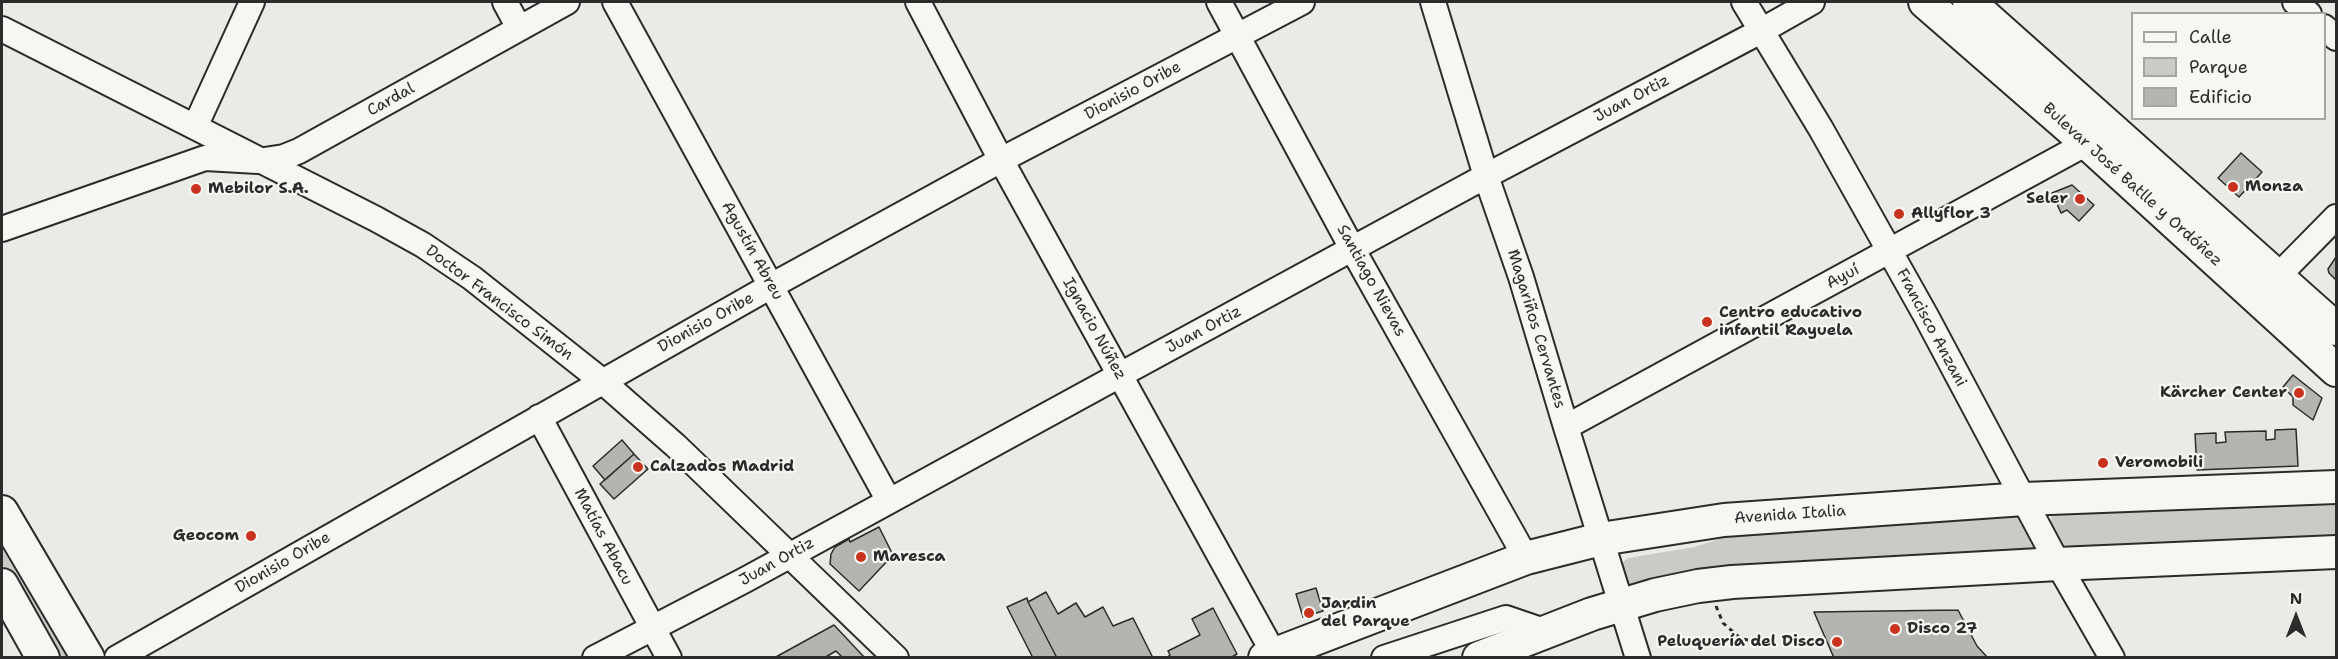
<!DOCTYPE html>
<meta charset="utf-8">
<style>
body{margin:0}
#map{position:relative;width:2338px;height:659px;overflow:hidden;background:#eaeae6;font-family:"Shantell Sans",sans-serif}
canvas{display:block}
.frame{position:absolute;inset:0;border:3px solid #2b2b2b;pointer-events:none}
.legend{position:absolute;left:2131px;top:12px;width:195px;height:108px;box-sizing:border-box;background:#f6f6f2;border:2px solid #a5a5a2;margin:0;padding:8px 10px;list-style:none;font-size:18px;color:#2b2b2b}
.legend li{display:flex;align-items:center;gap:12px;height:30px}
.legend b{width:30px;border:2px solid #a5a5a2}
.north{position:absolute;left:2266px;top:587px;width:60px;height:60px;-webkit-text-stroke:4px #f6f6f2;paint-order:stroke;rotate:0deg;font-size:16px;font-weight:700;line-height:24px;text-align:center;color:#2b2b2b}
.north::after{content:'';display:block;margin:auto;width:21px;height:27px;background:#2b2b2b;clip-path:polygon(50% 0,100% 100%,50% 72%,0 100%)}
</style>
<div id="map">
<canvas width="2338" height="659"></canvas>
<div class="frame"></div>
<ul class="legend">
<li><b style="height:8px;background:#f6f6f2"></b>Calle</li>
<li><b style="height:16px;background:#cacac7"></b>Parque</li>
<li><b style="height:16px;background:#b4b4b1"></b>Edificio</li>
</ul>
<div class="north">N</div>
</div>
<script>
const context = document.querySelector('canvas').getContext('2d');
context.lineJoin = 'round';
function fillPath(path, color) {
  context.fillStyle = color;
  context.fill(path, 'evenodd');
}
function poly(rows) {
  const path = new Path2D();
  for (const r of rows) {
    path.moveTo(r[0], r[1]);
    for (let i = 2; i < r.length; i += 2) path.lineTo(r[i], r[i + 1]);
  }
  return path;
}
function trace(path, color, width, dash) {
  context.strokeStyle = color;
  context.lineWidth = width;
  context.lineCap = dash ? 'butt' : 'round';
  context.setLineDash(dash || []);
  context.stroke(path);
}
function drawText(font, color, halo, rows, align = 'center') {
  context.font = font + ' "Shantell Sans",sans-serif';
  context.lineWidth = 4.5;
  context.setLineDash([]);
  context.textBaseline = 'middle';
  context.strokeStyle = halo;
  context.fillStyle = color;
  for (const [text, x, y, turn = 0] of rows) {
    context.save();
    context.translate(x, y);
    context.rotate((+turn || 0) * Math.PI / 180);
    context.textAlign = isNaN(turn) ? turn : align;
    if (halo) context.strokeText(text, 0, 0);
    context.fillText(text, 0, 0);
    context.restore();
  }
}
const green = poly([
 [2336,500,2336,541,2064,552,2049,525,2052,516,2067,512],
 [2012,515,2023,520,2035,544,2034,552,1632,584,1625,582,1620,565,1628,558,1695,547,1744,531],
 [2,531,76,657,56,657,2,563]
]);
const building = poly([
 [2241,153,2262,172,2239,197,2218,178,2241,153],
 [2072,185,2094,205,2079,221,2067,210,2061,213,2052,193,2072,185],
 [2336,257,2336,280,2329,273,2328,269,2336,257],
 [2293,375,2322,398,2313,420,2293,405,2293,397,2283,387,2293,375],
 [2296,429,2298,466,2197,470,2195,434,2216,433,2216,443,2226,442,2225,432,2266,431,2266,440,2275,439,2275,430,2296,429],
 [622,440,634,454,605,480,593,466,622,440],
 [634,454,648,469,614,499,600,484,634,454],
 [879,527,893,555,859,591,830,564,831,554,835,547,849,539,850,542,879,527],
 [1316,588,1323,611,1303,617,1296,594,1316,588],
 [1046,592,1058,614,1076,603,1085,617,1103,607,1113,626,1133,618,1153,658,1057,658,1028,602,1046,592],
 [1027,598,1028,602,1057,658,1033,658,1007,607,1027,598],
 [1213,608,1237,654,1230,658,1166,658,1170,655,1168,651,1200,635,1192,619,1213,608],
 [1958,610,1977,646,1988,658,1834,658,1814,612,1958,610],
 [834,625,865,658,843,658,836,651,824,658,774,658,834,625]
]);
const path = poly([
 [1716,606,1723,623,1741,639,1762,642]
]);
const minor = poly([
 [505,2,519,28],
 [615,2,889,501],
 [918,2,1001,160,1274,654],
 [1219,2,1353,250,1526,558],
 [1433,2,1486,176,1521,277,1566,427,1638,658],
 [1744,2,1821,129,1926,316,2058,564,2112,658],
 [2295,2,2309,14],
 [2324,27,2336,38],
 [2,29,376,219,423,245,472,278,602,381,676,446,896,658],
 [195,127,252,2],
 [2,229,205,158,258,161,284,157,299,151,567,2],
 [2277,277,2336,217],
 [539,417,669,658],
 [1566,427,2087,143],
 [117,658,771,286,1001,160,1302,2],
 [595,658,745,580,1120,375,1486,176,1761,31,1812,2],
 [1384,658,1506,618,1547,632]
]);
const major = poly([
 [1925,2,2087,143,2336,370],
 [1969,2,2336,329],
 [2,512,88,658],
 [2,585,43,658],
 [1265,658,1526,558,1601,539,1724,520,2024,499,2336,487],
 [1479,658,1592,614,1655,595,1698,586,1732,582,2058,564,2336,552]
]);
const markers = [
 [2233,187,6,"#c8321e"],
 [196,189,6,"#c8321e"],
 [2080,199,6,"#c8321e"],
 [1899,214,6,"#c8321e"],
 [1707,322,6,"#c8321e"],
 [2299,393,6,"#c8321e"],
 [2103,463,6,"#c8321e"],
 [638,467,6,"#c8321e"],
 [251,536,6,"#c8321e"],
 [861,557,6,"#c8321e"],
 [1309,613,6,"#c8321e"],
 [1895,629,6,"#c8321e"],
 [1837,642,6,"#c8321e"]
];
const streetNames = [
 ["Dionisio Oribe",1133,91,-28],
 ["Juan Ortiz",1632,99,-28],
 ["Cardal",391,100,-29],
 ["Bulevar José Batlle y Ordóñez",2132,185,42],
 ["Agustín Abreu",752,251,61],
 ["Ayuí",1843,277,-28],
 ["Santiago Nievas",1371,281,61],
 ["Doctor Francisco Simón",499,303,37],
 ["Dionisio Oribe",706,323,-29],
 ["Francisco Anzani",1931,328,62],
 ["Ignacio Núñez",1094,329,61],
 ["Magariños Cervantes",1536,329,73],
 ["Juan Ortiz",1204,330,-28],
 ["Avenida Italia",1790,515,-4],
 ["Matías Abacu",603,537,62],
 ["Juan Ortiz",777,562,-29],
 ["Dionisio Oribe",283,563,-30]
];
const poiNames = [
 ["Monza",2245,187],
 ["Mebilor S.A.",208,189],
 ["Seler",2068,199,"right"],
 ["Allyflor 3",1911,214],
 ["Centro educativo",1719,313],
 ["infantil Rayuela",1719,331],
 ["Kärcher Center",2287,393,"right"],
 ["Veromobili",2115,463],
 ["Calzados Madrid",650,467],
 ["Geocom",239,536,"right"],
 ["Maresca",873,557],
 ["Jardin",1321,604],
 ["del Parque",1321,622],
 ["Disco 27",1907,629],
 ["Peluquería del Disco",1825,642,"right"]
];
fillPath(green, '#cacac7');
fillPath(building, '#b4b4b1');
trace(building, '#2b2b2b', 1.5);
trace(minor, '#2b2b2b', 28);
trace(major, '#2b2b2b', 36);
trace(path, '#2b2b2b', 3, [4.5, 4.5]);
trace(minor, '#f6f6f2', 24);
trace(major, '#f6f6f2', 32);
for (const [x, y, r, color] of markers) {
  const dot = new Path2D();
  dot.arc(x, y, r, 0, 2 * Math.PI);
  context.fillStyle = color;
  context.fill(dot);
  trace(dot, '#f6f6f2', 2);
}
drawText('16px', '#2b2b2b', '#f6f6f2', streetNames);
drawText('bold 16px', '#2b2b2b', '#f6f6f2', poiNames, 'left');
</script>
